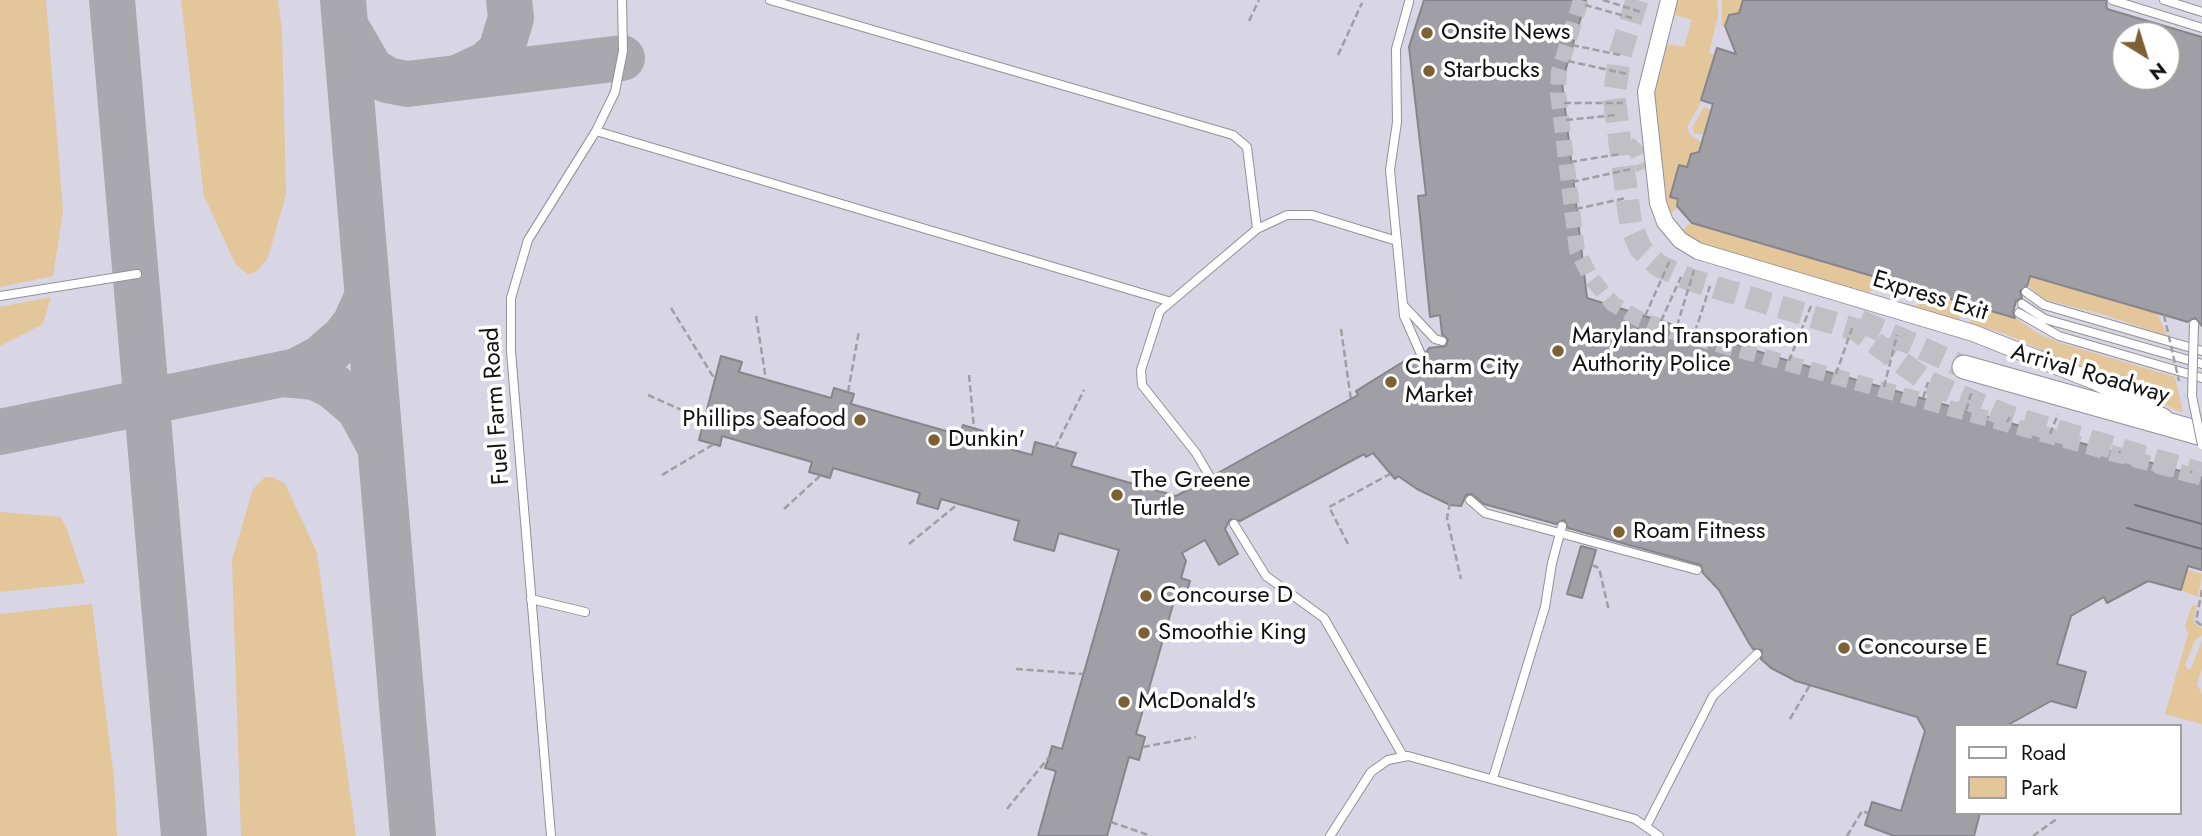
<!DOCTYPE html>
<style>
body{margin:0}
#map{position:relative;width:2202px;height:836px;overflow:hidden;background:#dfdee6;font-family:Jost,sans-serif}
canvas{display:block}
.legend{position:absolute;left:1954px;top:724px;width:228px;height:91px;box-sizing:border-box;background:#fff;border:2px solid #a0a0a1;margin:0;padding:9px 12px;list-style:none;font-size:21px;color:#111113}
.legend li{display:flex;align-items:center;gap:14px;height:35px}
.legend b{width:35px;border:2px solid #a0a0a1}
.north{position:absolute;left:2111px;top:21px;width:70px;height:70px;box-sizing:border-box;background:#fff;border:2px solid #a0a0a1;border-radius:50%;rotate:142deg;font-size:19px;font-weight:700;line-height:28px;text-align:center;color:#111113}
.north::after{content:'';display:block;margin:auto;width:24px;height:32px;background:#7d6134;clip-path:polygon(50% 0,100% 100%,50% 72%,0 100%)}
</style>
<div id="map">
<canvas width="2202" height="836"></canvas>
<ul class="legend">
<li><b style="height:9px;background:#fff"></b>Road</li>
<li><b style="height:19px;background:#e3c699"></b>Park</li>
</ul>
<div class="north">N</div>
</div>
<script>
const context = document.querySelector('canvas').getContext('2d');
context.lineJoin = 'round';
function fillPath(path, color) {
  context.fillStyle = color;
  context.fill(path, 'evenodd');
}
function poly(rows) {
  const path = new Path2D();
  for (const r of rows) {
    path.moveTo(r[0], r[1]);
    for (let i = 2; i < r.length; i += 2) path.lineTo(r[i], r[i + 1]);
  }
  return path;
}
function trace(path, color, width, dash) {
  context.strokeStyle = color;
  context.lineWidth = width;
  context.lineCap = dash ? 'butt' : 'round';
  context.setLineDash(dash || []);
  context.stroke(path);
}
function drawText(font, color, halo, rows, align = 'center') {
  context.font = font + ' Jost,sans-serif';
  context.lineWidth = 7;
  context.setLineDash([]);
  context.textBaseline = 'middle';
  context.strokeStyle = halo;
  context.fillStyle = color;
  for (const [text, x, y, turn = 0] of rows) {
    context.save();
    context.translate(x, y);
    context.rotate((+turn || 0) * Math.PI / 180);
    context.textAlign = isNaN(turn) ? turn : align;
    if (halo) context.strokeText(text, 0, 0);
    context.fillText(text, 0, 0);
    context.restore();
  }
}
const built = poly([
 [0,0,2202,0,2202,836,0,836],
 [2125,35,2167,35,2167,77,2125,77],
 [1955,726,2179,726,2179,813,1955,813]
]);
const green = poly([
 [0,0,46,0,63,211,53,276,0,287],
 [181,0,278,0,282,30,286,194,268,258,256,272,248,274,236,265,204,196],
 [1676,0,1717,0,1718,15,1709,53,1715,55,1700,104,1687,127,1690,135,1702,142,1698,152,1691,155,1678,207,1669,215,1652,90,1667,44,1684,47,1692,20,1672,14],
 [1722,0,1743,0,1738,15,1728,16,1726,27,1722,26],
 [1704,107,1712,110,1704,134,1695,134,1692,128],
 [1691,222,1876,277,1872,291,1867,293,1701,244,1682,231],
 [2030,276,2157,313,2167,336,2105,315,2046,300,2027,285],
 [1883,279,1908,287,1905,296,1880,289],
 [1922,291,2016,318,2037,333,2060,343,2175,377,2183,413,2006,334,1970,323,1973,314,1962,311,1959,320,1882,298,1918,306],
 [51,297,43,324,0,346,0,307],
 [265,477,273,477,285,484,317,553,356,836,241,836,232,560,253,489],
 [0,512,60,517,67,529,85,583,0,592],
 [2187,570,2202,574,2198,597,2181,590],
 [92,604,114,778,117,836,0,836,0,614],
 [2192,605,2197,606,2193,622,2202,629,2202,635,2195,640,2185,665,2188,670,2191,669,2202,640,2202,668,2197,684,2202,695,2202,724,2165,714,2188,634,2185,626]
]);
const taxiway = poly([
 [112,0,184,836],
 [343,0,413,836],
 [346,27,371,70,387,80,407,84,622,58],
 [457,78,487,64,501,51,511,18,509,0],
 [283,374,315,377,333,386,359,408,378,443],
 [0,432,297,371,321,358,345,337,355,324,367,297]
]);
const building = poly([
 [1424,0,1586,0,1562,82,1587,298,1789,361,2202,477,2202,570,2188,566,2181,590,2148,581,2107,603,2104,597,2071,616,2057,664,2086,672,2076,708,2051,701,2006,726,1955,726,1955,813,1980,813,1974,836,1894,836,1865,825,1872,802,1901,811,1925,731,1917,717,1796,681,1771,668,1761,659,1762,650,1753,649,1749,643,1719,590,1703,573,1701,565,1568,528,1564,520,1556,524,1484,504,1472,494,1466,495,1461,506,1450,505,1417,489,1398,476,1395,479,1373,453,1366,457,1364,454,1240,521,1230,519,1225,529,1238,554,1219,565,1205,540,1182,553,1186,561,1181,578,1190,581,1184,603,1174,601,1136,734,1145,737,1139,760,1129,757,1107,836,1038,836,1056,771,1045,768,1049,757,1052,746,1062,749,1119,550,1059,533,1054,551,1014,540,1019,521,941,499,938,509,917,503,920,493,833,468,830,478,809,472,812,462,722,436,720,446,699,440,721,356,742,362,739,372,831,398,834,388,854,394,851,404,960,435,963,425,983,431,981,441,1032,455,1035,442,1076,453,1071,466,1176,496,1205,481,1214,482,1216,474,1358,395,1356,391,1414,355,1422,358,1429,348,1446,346,1448,340,1442,334,1440,315,1430,317,1418,196,1426,195,1409,47,1424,0],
 [1743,0,2106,0,2107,9,2202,37,2202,326,2195,318,2188,322,2030,276,2027,286,2020,291,2022,298,2016,301,2013,312,2015,318,1692,223,1677,206,1678,199,1670,197,1679,165,1687,167,1691,154,1699,152,1713,104,1701,100,1717,48,1736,54,1725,26,1729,15,1739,13,1743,0],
 [2125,35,2167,35,2167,77,2125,77,2125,35],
 [1581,546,1596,550,1582,598,1567,594,1581,546]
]);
const minorTunnel = poly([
 [1581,0,1559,72,1558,93,1577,250,1591,278,1613,304,1639,319,1674,332,2202,478],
 [1628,144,1637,152,1644,169]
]);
const secondaryTunnel = poly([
 [1637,0,1620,55,1614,97,1631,227,1641,249,1659,266,1691,280,1857,330,1928,382,2007,416,2202,474],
 [1860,321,1964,367]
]);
const path = poly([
 [1603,0,1641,12],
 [1585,5,1632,18],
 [1249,21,1259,0],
 [1572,45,1620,55],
 [1338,55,1362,3],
 [1568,61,1627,74],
 [1564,103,1623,103],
 [1566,120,1616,115],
 [1570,162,1620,154],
 [1572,182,1631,169],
 [1576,209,1626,198],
 [671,308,714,378],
 [756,316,766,380],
 [1645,316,1670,260],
 [1661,321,1681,277],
 [1578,324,1585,309],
 [1584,325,1588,312,1585,309],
 [1677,326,1694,270],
 [1341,329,1351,400],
 [1695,332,1710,286],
 [1789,361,1811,306],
 [1836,374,1852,328],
 [969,375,974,428],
 [1884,387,1897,335],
 [848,392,859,331],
 [648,395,702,419],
 [1923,398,1928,382],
 [1966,410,1972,391],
 [2007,422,2010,417],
 [2050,434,2058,414],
 [1055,448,1084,390],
 [2119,453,2120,451],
 [2191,473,2192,471],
 [662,475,714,444],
 [1450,503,1447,518,1461,579],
 [784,509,821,475],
 [909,544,958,504],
 [1348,544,1329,507,1390,474],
 [1592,565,1599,568,1609,611],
 [2202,590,2196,621,2202,626],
 [1016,669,1083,674],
 [1790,719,1810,685],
 [1143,747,1196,737],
 [1007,809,1049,757],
 [1111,822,1151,836],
 [1847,836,1862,811,1868,813],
 [2033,836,2058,818]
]);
const service = poly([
 [770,0,1233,135,1247,147,1257,229],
 [2112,0,2202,28],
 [2164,0,2202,12],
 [1409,2,1396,49,1397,122,1390,170,1404,316,1420,352],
 [596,131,1168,301],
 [2026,292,2044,305,2202,351],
 [0,296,137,274],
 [2022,304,2045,319,2202,364],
 [1403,305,1435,339,1442,341],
 [2019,313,2059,336,2202,378],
 [1210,477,1196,453,1142,385,1141,370,1160,311,1257,229,1287,215,1312,215,1397,241],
 [1470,500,1485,513,1697,570],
 [1234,524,1266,576,1324,618,1403,756],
 [531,599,585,612],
 [1493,778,1545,607,1552,563,1562,526],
 [1647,825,1713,696,1757,654],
 [551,836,511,351,511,298,528,240,596,131,615,92,623,51,622,0],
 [1330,836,1371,772,1388,760,1408,756,1635,819,1659,836]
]);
const minor = poly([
 [1669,0,1646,92,1658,203,1665,222,1680,240,1698,251,1973,333,2094,381,2164,417]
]);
const secondary = poly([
 [1964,367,2202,434]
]);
const tram = poly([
 [2135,505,2202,524],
 [2127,528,2202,549]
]);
const pathBridge = poly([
 [2164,315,2179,381]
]);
const serviceBridge = poly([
 [2194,324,2192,396,2202,445]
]);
const markers = [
 [1427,33,7,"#7d6134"],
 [1429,71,7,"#7d6134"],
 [1558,351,7,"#7d6134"],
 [1391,382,7,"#7d6134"],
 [860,420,7,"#7d6134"],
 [934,440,7,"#7d6134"],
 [1117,495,7,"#7d6134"],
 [1619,532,7,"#7d6134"],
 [1146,596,7,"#7d6134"],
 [1144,633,7,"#7d6134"],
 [1844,648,7,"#7d6134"],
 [1124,702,7,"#7d6134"]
];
const poiNames = [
 ["Onsite News",1441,33],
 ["Starbucks",1443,71],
 ["Maryland Transporation",1572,337],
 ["Authority Police",1572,365],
 ["Charm City",1405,368],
 ["Market",1405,396],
 ["Phillips Seafood",846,420,"right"],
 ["Dunkin'",948,440],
 ["The Greene",1131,481],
 ["Turtle",1131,509],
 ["Roam Fitness",1633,532],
 ["Concourse D",1160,596],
 ["Smoothie King",1158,633],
 ["Concourse E",1858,648],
 ["McDonald's",1138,702]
];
const streetNames = [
 ["Express Exit",1930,297,17],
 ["Arrival Roadway",2090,375,16],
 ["Fuel Farm Road",497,406,-94]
];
fillPath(built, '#d8d5e5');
fillPath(green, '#e3c699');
trace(taxiway, '#a8a8ae', 46);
fillPath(building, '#a09fa6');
trace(building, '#86858c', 2);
trace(minorTunnel, '#c0bfc6', 16, [16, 8]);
trace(secondaryTunnel, '#c0bfc6', 23, [23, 11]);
trace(service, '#929198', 10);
trace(minor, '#929198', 18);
trace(secondary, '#929198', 25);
trace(path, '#9f9ea4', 2.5, [7, 3.5]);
trace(service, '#fff', 8);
trace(minor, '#fff', 16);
trace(secondary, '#fff', 23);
trace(tram, '#727176', 2);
trace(serviceBridge, '#929198', 10, []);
trace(pathBridge, '#9f9ea4', 2.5, [7, 3.5]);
trace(serviceBridge, '#fff', 8);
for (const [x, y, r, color] of markers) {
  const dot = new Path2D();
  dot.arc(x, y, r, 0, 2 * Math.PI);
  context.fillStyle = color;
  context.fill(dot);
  trace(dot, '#fff', 2.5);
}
drawText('24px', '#111113', '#fff', poiNames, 'left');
drawText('24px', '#111113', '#fff', streetNames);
</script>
